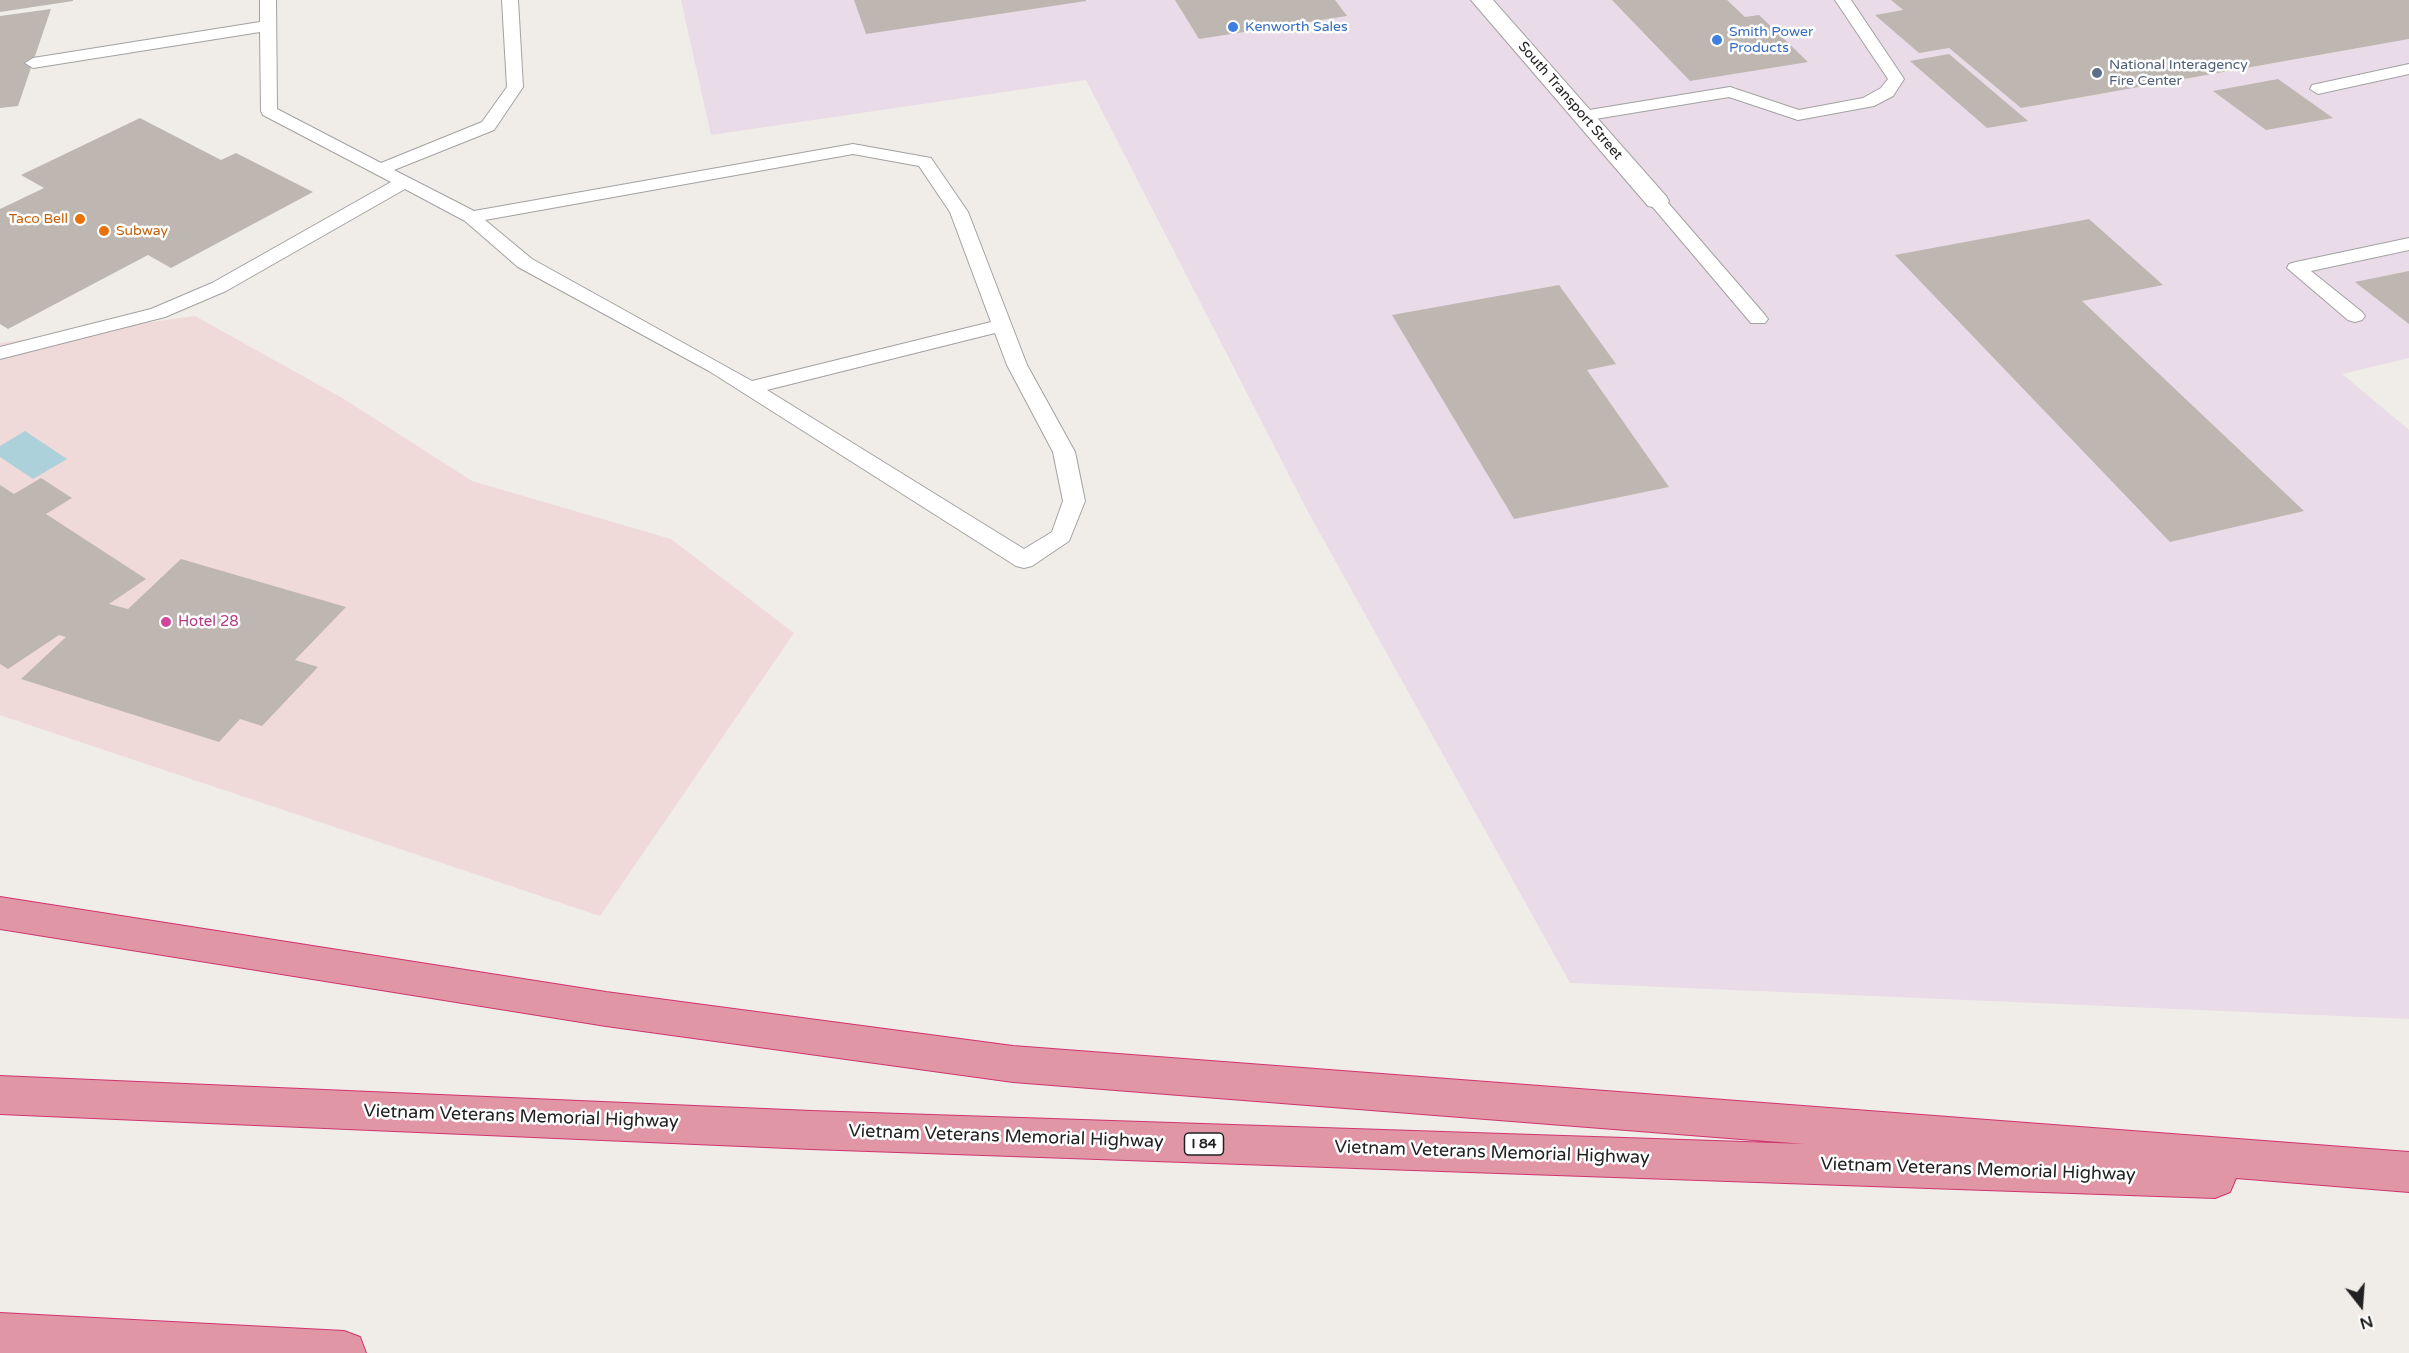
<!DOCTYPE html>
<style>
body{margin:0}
#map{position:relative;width:2409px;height:1353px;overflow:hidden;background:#f0ede8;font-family:"Varela Round",sans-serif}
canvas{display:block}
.north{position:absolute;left:2331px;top:1275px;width:60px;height:60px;-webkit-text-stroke:4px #fff;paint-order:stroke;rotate:163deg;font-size:16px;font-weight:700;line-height:24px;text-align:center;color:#212121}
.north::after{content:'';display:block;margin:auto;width:21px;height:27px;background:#212121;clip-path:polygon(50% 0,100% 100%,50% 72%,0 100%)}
</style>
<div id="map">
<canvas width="2409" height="1353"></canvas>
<div class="north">N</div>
</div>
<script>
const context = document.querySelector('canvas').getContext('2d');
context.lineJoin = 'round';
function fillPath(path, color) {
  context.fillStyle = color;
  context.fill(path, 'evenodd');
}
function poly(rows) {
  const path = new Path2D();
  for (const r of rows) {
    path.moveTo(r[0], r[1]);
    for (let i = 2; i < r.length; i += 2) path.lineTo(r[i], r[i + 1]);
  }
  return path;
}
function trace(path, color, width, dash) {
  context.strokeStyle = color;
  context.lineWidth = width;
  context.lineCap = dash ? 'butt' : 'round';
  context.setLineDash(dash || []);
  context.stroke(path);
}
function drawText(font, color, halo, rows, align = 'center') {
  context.font = font + ' "Varela Round",sans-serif';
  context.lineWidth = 5;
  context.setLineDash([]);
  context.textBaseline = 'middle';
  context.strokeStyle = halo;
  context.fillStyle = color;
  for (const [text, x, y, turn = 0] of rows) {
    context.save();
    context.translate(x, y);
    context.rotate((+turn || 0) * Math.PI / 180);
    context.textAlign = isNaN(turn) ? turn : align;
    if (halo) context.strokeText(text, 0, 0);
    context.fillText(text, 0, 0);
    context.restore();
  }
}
const commercial = poly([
 [195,316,344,399,472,481,671,539,794,633,600,916,0,715,0,343]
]);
const industrial = poly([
 [681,0,1891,0,2021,108,2409,39,2409,358,2342,374,2409,430,2409,1019,1570,983,1307,510,1086,80,711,135]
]);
const water = poly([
 [25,431,67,459,33,479,0,457,0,446]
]);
const building = poly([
 [0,0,73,0,73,1,0,12],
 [854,0,1086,0,1086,1,866,34],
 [1175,0,1335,0,1347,16,1199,39],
 [1612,0,1727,0,1745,17,1759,15,1808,62,1690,81],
 [1891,0,2409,0,2409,39,2021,108,1949,48,1919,53,1875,15,1903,10],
 [51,9,18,106,0,108,0,16],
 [1949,54,2028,121,1987,128,1910,61],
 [2278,79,2333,118,2266,130,2213,91],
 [140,118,221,160,236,153,313,192,171,268,148,255,8,329,0,324,0,209,44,188,21,175],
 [2089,219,2163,285,2082,301,2304,511,2170,542,1895,255],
 [2409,271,2409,324,2355,282],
 [1559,285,1616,364,1587,370,1669,487,1514,519,1392,315],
 [41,478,72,498,46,514,146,579,109,604,128,609,181,559,346,607,295,660,318,667,262,726,240,719,219,742,21,679,66,637,59,635,8,669,0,664,0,485,14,494]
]);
const service = poly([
 [260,0,276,0,277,109,381,163,482,122,507,87,502,0,518,0,523,87,494,130,394,170,474,211,853,144,931,158,968,212,1027,365,1075,452,1085,501,1069,541,1032,566,1024,568,1016,566,709,371,518,267,465,221,405,189,226,291,165,317,0,359,0,347,151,309,212,283,391,182,263,115,261,111,260,32,33,68,25,63,33,58,260,22,260,0],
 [853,154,919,166,950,212,991,322,752,381,532,259,485,220,853,154],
 [995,333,1007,365,1053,452,1063,501,1052,532,1024,549,767,390,995,333],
 [1835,0,1851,0,1904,79,1893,96,1874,106,1798,120,1729,97,1583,121,1577,120,1575,116,1577,112,1583,111,1730,87,1799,110,1863,98,1881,88,1888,79,1835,0],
 [2409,64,2409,74,2318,94,2310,89,2312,85,2409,64],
 [1657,196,1663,197,1765,315,1768,319,1765,323,1751,323,1651,205,1648,201,1651,197,1657,196],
 [2409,238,2409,250,2311,271,2362,312,2365,316,2362,320,2355,322,2348,320,2287,268,2289,264,2296,262,2409,238]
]);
const minor = poly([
 [1471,0,1493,0,1666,196,1669,201,1666,206,1657,208,1648,206,1471,0]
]);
const motorway = poly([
 [0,897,606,992,1013,1046,2409,1152,2409,1192,2236,1178,2230,1192,2215,1198,811,1149,0,1114,0,1076,811,1111,1805,1144,1013,1082,606,1026,0,929,0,897],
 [0,1313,344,1331,360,1337,366,1353,0,1353,0,1313]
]);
const markers = [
 [1233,27,6,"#3f7fe0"],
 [1717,40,6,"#3f7fe0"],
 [2097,73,6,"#5c6f8a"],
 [80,219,6,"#e8710a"],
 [104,231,6,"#e8710a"],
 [166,622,6,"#d1479c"]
];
const farShopnames = [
 ["Kenworth Sales",1245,27],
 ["Smith Power",1729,32],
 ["Products",1729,48]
];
const farServicenames = [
 ["National Interagency",2109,65],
 ["Fire Center",2109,81]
];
const farStreetnames = [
 ["South Transport Street",1570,101,49]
];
const farFoodnames = [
 ["Taco Bell",68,219],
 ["Subway",116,231,"left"]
];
const shields = [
 [1204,1144,39]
];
const shieldNames = [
 ["I 84",1204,1144]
];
const hotelNames = [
 ["Hotel 28",178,622]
];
const nearStreetnames = [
 ["Vietnam Veterans Memorial Highway",521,1117,2],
 ["Vietnam Veterans Memorial Highway",1006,1137,2],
 ["Vietnam Veterans Memorial Highway",1492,1153,2],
 ["Vietnam Veterans Memorial Highway",1978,1170,2]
];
fillPath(commercial, '#f0d9d9');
fillPath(industrial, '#e9dbe7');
fillPath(water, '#acd1db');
fillPath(building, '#beb7b1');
trace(service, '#a2a2a2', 2);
trace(minor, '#a2a2a2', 2);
trace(motorway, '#cf346d', 2);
fillPath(service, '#fff');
fillPath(minor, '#fff');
fillPath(motorway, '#e196a6');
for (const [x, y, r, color] of markers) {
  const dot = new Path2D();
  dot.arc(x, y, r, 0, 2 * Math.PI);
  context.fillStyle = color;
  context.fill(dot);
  trace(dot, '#fff', 2);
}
drawText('14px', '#366cbe', '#fff', farShopnames, 'left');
drawText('14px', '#4e5e75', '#fff', farServicenames, 'left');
drawText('14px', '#212121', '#fff', farStreetnames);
drawText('14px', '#c56008', '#fff', farFoodnames, 'right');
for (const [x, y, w] of shields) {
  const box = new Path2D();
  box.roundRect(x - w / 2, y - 11, w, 22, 4.5);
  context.fillStyle = '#fff';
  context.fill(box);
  trace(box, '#212121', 1.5);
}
drawText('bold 14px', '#212121', null, shieldNames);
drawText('15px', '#b23c85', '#fff', hotelNames, 'left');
drawText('18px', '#212121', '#fff', nearStreetnames);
</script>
